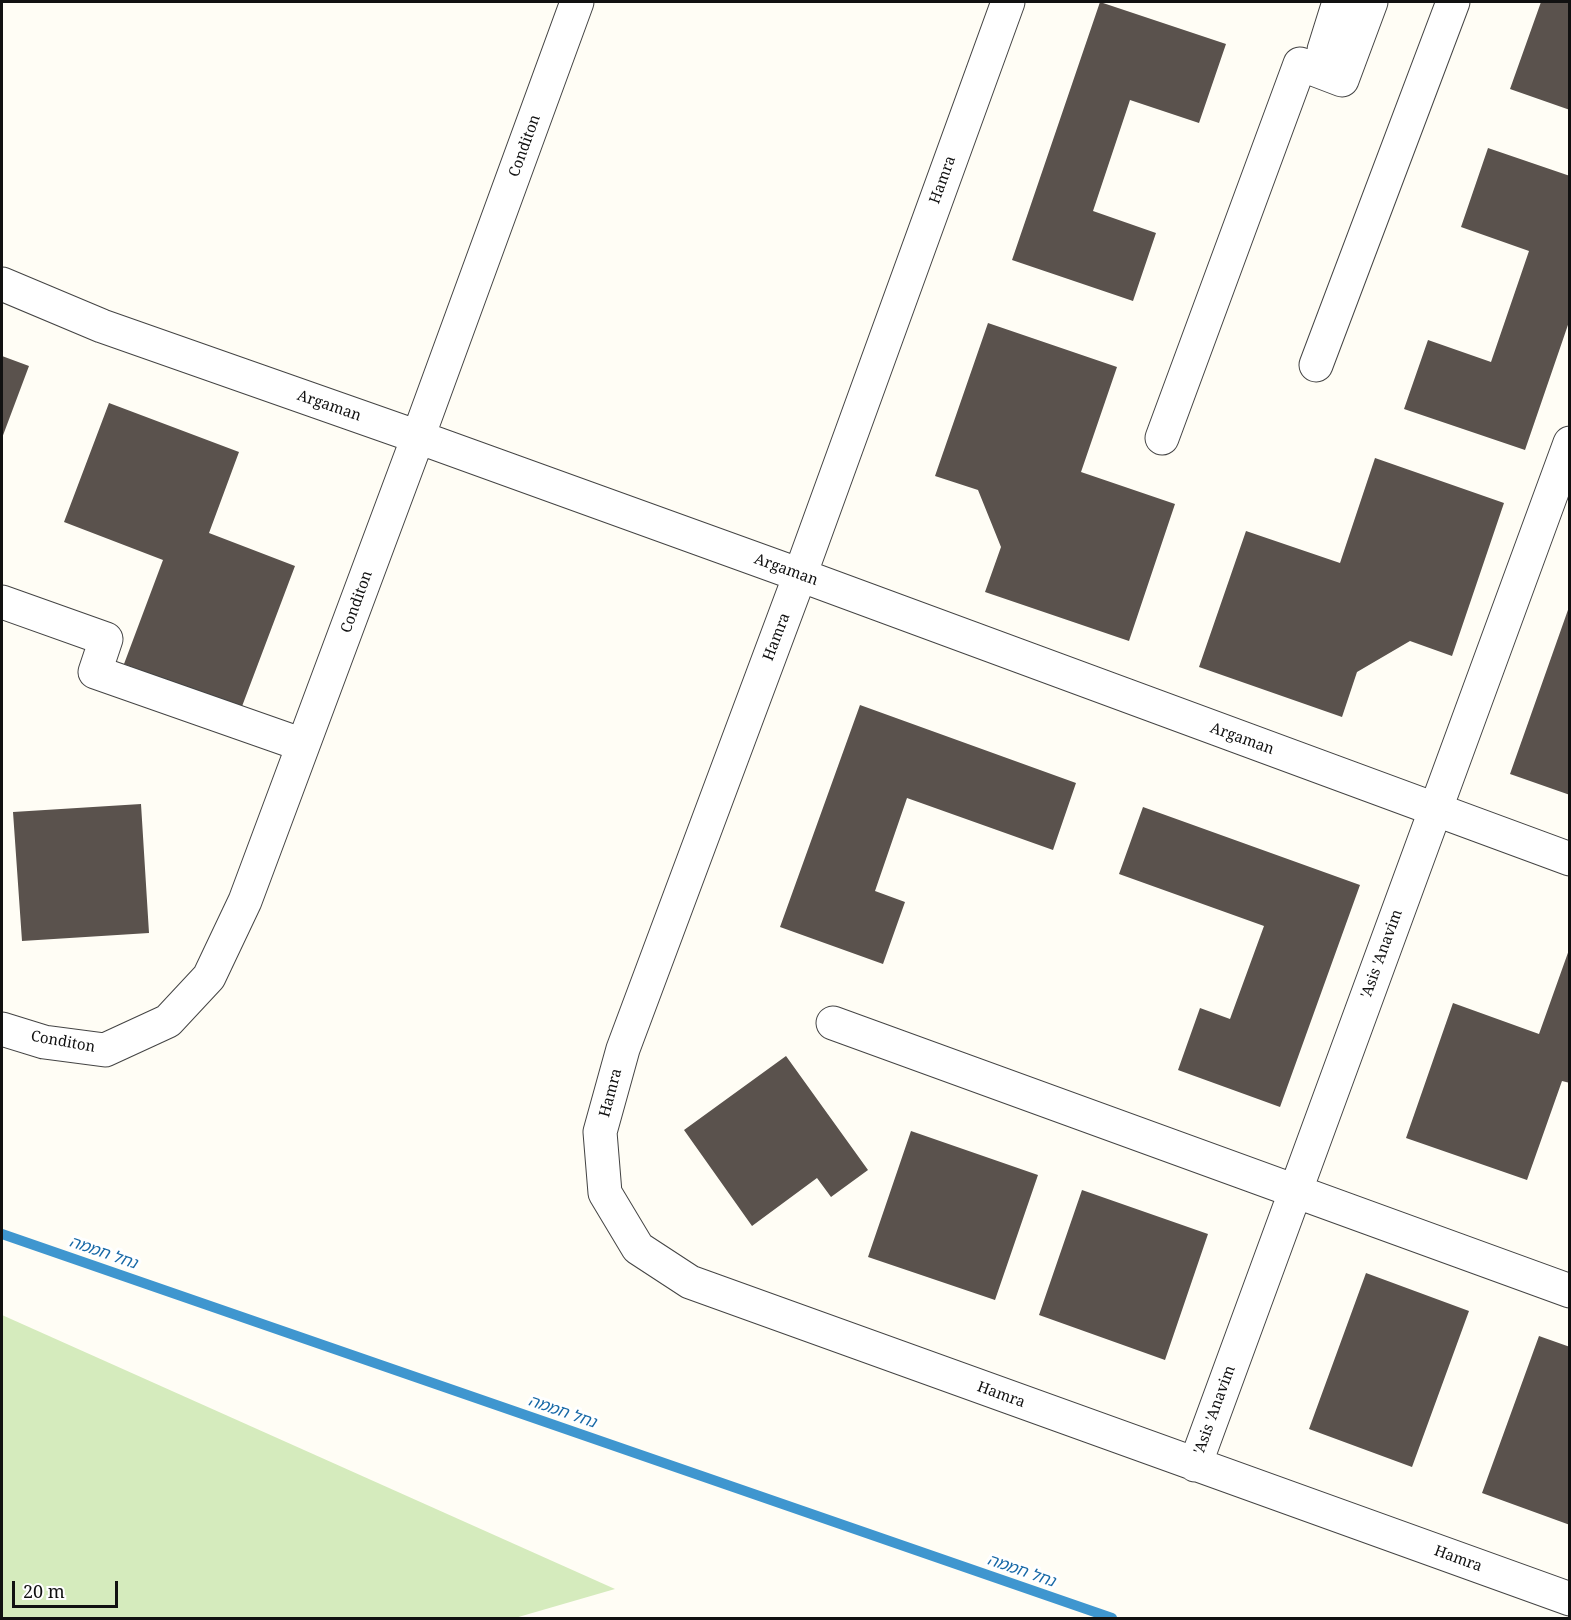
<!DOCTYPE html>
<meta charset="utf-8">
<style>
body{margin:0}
#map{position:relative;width:1571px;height:1620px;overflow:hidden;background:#fffdf5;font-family:"Noto Serif",serif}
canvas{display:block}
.frame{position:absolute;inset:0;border:3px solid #111;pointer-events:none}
.scale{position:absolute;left:12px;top:1581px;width:106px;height:27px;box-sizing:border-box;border:3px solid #111;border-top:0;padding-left:8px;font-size:18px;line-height:21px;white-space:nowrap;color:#111;-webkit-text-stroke:4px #fff;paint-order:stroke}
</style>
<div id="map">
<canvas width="1571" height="1620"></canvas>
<div class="frame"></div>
<div class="scale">20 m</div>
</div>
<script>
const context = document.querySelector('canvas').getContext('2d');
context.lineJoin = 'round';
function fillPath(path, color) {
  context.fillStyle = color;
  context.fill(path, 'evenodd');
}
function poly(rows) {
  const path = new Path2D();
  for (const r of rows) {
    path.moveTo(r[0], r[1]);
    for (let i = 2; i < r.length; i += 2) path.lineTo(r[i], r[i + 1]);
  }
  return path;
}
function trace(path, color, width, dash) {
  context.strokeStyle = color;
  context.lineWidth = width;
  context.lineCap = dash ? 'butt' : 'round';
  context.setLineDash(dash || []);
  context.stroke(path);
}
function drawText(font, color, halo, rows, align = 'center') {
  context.font = font + ' "Noto Serif","Noto Sans Hebrew",serif';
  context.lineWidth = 6;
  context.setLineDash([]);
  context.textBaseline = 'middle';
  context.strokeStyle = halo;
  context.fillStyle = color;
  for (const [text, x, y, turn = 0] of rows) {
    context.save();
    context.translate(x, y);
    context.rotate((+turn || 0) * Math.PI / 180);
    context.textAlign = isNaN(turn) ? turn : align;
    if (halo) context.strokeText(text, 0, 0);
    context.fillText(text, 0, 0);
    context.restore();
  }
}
const green = poly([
 [2,1315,615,1589,515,1618,2,1618]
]);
const stream = poly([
 [2,1234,1112,1618]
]);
const building = poly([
 [1100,2,1226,44,1199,123,1130,100,1093,211,1156,233,1133,301,1012,260],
 [1541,2,1570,2,1570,110,1510,89],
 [1488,148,1570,176,1570,319,1525,450,1404,409,1428,340,1491,362,1529,251,1461,227],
 [988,323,1117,367,1081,472,1175,504,1129,641,985,592,1001,547,978,490,935,476],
 [2,356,29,366,2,438],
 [109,403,239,452,209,533,295,566,241,709,124,664,163,560,64,522],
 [1375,458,1504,503,1452,656,1410,641,1357,672,1342,717,1199,667,1246,531,1340,563],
 [1569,607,1570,607,1570,795,1510,774],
 [860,705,1076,783,1053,850,907,798,875,891,905,902,883,964,780,927],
 [141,804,149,933,22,941,13,812],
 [1143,807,1360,885,1280,1107,1178,1070,1200,1008,1230,1019,1264,926,1119,874],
 [1570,947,1570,1083,1562,1081,1527,1180,1406,1138,1453,1003,1539,1034],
 [786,1056,868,1170,831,1197,817,1178,752,1226,684,1130],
 [911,1131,1038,1175,995,1300,868,1257],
 [1082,1190,1208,1234,1165,1360,1039,1315],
 [1366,1273,1469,1311,1412,1467,1309,1429],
 [1539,1336,1570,1347,1570,1525,1482,1493]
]);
const minor = poly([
 [1008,2,800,575,623,1049,600,1132,605,1193,638,1248,690,1282,1570,1599],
 [1324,50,1339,2],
 [2,284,102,326,418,437,800,575,1570,859],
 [1316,365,1453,2],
 [1162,438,1300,64,1342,80,1371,2],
 [2,602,106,639,95,672,303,745],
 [833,1023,1570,1291],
 [2,1029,44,1042,105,1050,168,1021,209,977,245,901,418,437,577,2],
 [1195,1465,1570,443]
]);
const streetNames = [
 ["Conditon",525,146,-70],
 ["Hamra",943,180,-70],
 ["Argaman",329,406,19],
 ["Argaman",786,570,20],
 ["Conditon",357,602,-70],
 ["Hamra",777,637,-69],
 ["Argaman",1242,739,20],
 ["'Asis 'Anavim",1382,954,-70],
 ["Conditon",63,1042,10],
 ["Hamra",611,1093,-75],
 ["Hamra",1001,1395,20],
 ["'Asis 'Anavim",1215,1410,-70],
 ["Hamra",1458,1559,20]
];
const waterNames = [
 ["נחל חממה",103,1253,19],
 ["נחל חממה",562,1412,19],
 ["נחל חממה",1021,1571,19]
];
fillPath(green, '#d5ebbd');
trace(stream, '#3f96cf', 10);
fillPath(building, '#5a524d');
trace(minor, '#444', 35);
trace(minor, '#fff', 33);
drawText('15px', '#111', '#fff', streetNames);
drawText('italic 16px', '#1768a6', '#fff', waterNames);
</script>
